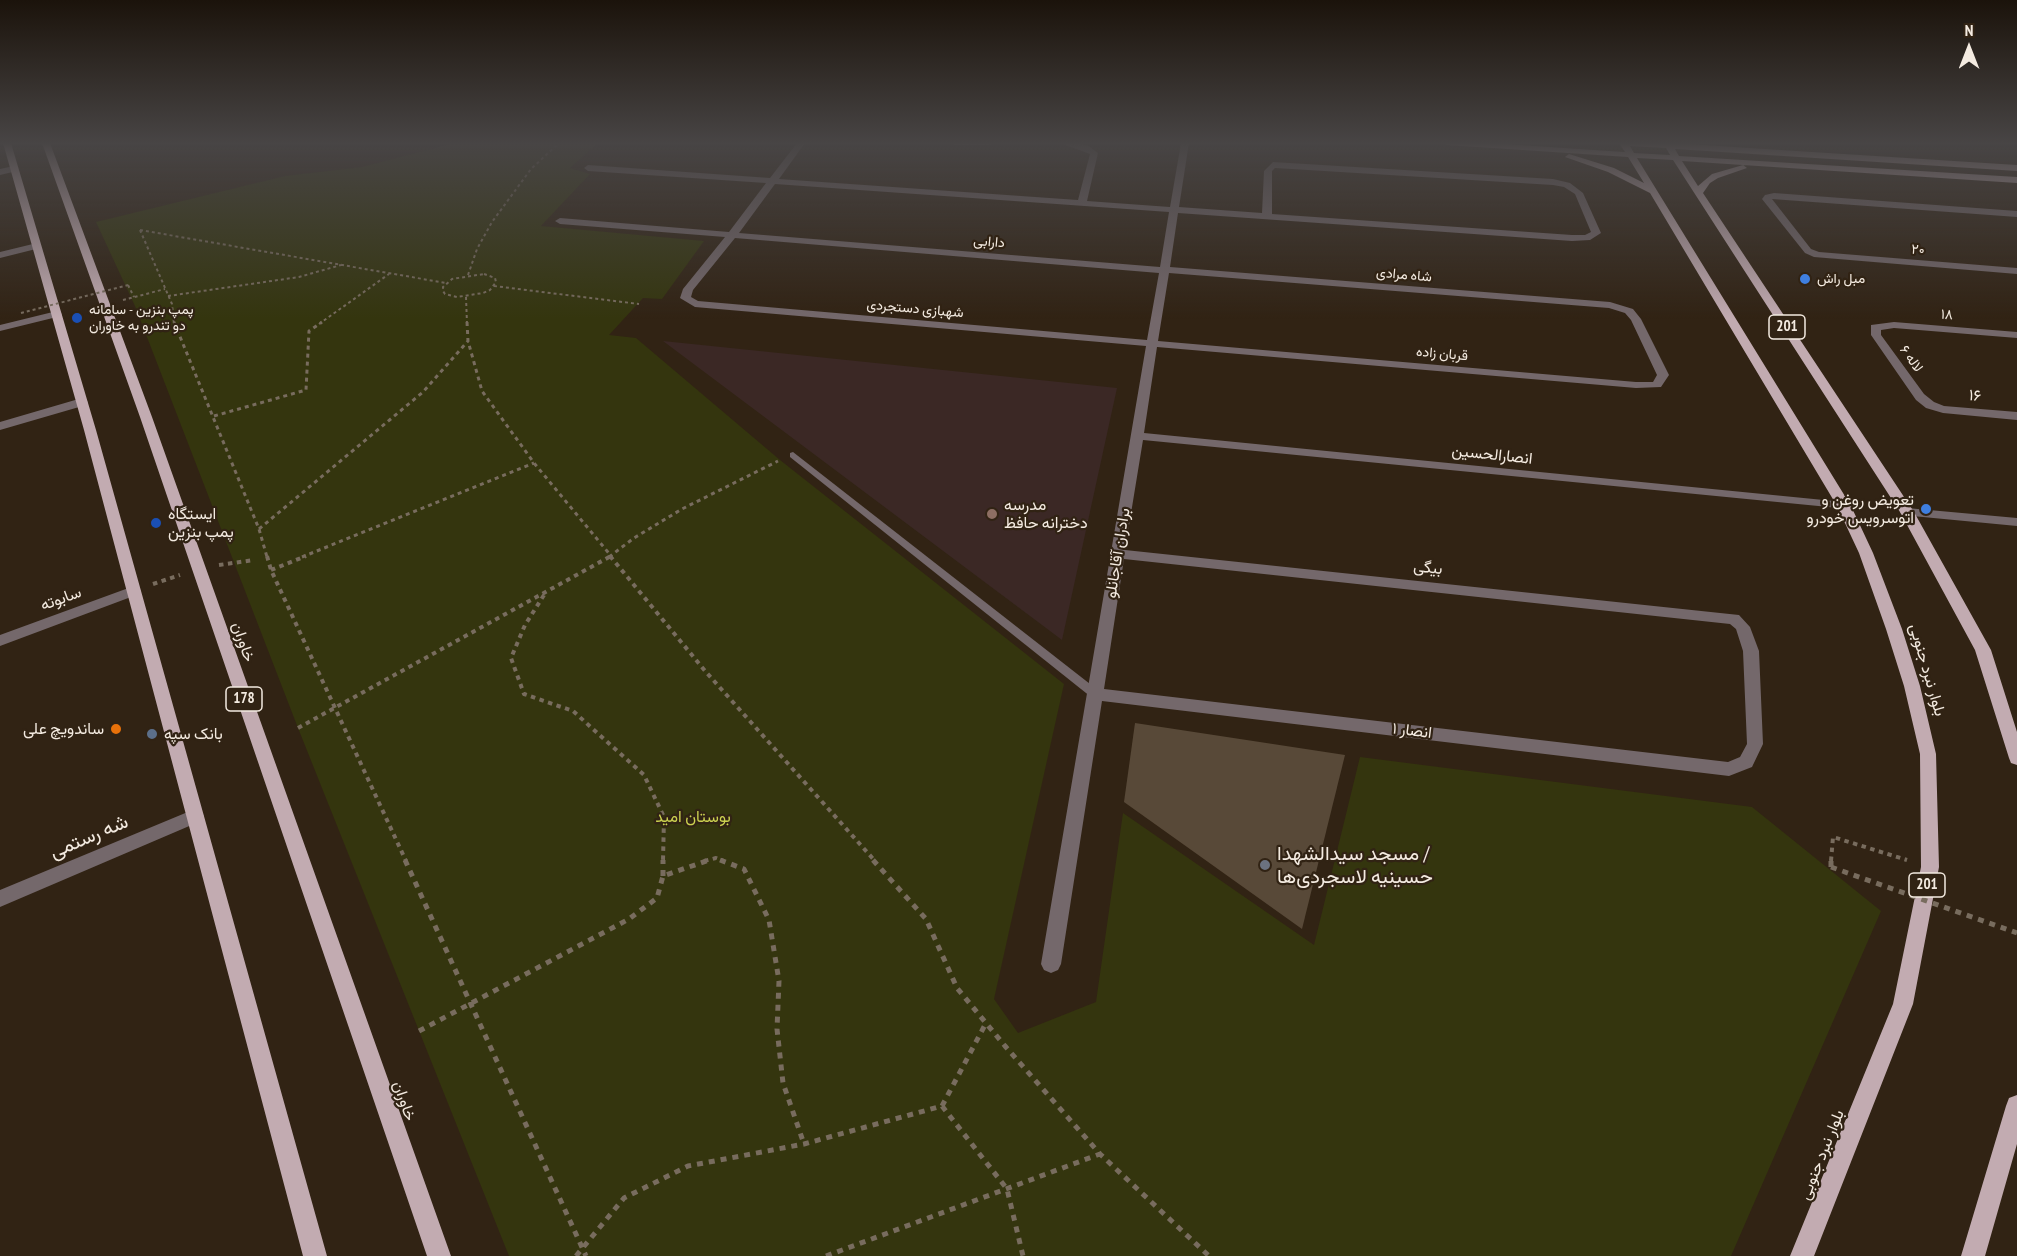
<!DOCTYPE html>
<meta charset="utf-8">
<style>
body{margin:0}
#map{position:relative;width:2017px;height:1256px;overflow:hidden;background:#312314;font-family:"PT Sans Narrow",sans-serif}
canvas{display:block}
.north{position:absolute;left:1939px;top:18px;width:60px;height:60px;-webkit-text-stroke:4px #312314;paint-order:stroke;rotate:0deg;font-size:16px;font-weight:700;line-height:24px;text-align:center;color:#f4ebe1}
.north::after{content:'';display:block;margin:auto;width:21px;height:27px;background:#f4ebe1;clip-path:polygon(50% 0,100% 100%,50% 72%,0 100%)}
</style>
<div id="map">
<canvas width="2017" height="1256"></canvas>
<div class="north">N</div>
</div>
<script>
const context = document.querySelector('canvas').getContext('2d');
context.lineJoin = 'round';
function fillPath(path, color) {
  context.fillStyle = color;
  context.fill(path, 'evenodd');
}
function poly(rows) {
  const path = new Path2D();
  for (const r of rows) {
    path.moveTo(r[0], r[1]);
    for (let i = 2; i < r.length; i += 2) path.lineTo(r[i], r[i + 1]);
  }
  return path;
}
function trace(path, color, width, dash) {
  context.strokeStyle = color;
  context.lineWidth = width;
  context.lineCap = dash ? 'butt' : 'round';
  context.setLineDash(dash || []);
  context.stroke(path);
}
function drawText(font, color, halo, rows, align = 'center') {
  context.font = font + ' "PT Sans Narrow",Vazirmatn,sans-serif';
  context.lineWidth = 4.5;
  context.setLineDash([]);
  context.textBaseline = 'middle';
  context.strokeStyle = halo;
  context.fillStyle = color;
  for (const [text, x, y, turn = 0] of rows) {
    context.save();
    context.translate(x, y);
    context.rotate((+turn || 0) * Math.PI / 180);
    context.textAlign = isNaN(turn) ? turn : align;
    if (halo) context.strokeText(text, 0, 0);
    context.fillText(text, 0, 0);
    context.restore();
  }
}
const education = poly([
 [663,341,1117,388,1062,640]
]);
const green = poly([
 [454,143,598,143,570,168,590,174,541,226,704,241,662,299,643,298,609,335,636,338,780,460,1064,684,994,999,1018,1033,1096,1002,1123,813,1314,945,1360,757,1752,807,1881,911,1731,1256,509,1256,298,728,135,306,96,222,285,176,362,167]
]);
const building = poly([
 [1135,723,1345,755,1302,929,1124,802]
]);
const pathFar3 = poly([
 [140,230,172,304,174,324],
 [140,230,446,283],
 [484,274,495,278,496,282,490,290,483,293,457,297,445,294,443,291,443,287,452,279,484,274],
 [468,275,477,249,492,222,531,169,559,143],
 [128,285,134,297],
 [494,286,639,304],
 [168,296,299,277,341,265],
 [466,297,467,324],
 [123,300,165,289],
 [319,324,389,274]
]);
const pathFar2 = poly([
 [174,322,259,529,267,557],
 [467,322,468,341,482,391,534,463,612,557],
 [214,416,306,390,309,331,322,322],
 [259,529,423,392,468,341],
 [302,557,534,463],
 [609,557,634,538,682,509,778,461]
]);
const pathFar1 = poly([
 [267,556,271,570,406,861],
 [610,556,706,672,875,861],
 [219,565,254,560],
 [271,570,306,556],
 [153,584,180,575],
 [544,595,525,625,511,658,524,694,573,711,644,775,664,817,663,861],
 [298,728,611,556],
 [704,861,716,858,724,861],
 [1831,861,1833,837,1907,860]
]);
const path = poly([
 [405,860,586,1256],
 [720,860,744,869,769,920,779,981,777,1029,783,1083,804,1144],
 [873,860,926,919,957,988,1005,1046,1100,1154,1209,1256],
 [1831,867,1831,860],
 [663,876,663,860],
 [419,1031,629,919,657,898,663,876,709,860],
 [942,1106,1007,1189,1023,1256],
 [576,1256,624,1198,688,1166,804,1144,942,1106,986,1023],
 [826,1256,1100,1154]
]);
const service = poly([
 [793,452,1099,691,1101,694,1099,697,1091,697,790,457,790,453,793,452]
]);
const minor = poly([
 [797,143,805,143,779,179,1078,200,1090,154,1060,143,1076,143,1089,146,1098,153,1087,201,1170,207,1181,143,1189,143,1179,207,1262,213,1264,171,1273,162,1553,179,1570,183,1583,193,1601,233,1590,240,1572,241,1178,213,1170,267,1610,302,1633,309,1641,319,1669,375,1661,387,1636,388,1157,347,1144,433,1844,502,1849,503,1851,506,1849,509,1143,440,1125,550,1739,615,1750,627,1759,651,1763,744,1752,767,1729,776,1102,701,1061,964,1058,970,1051,973,1044,970,1041,964,1146,346,695,307,680,298,683,289,725,237,560,224,555,221,560,218,729,232,766,183,588,171,584,168,588,165,770,178,797,143],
 [1275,168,1553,185,1564,187,1575,194,1591,232,1585,235,1572,235,1272,214,1272,171,1275,168],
 [775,184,1169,212,1160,267,739,233,775,184],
 [735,238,1159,273,1147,340,698,301,691,297,693,290,735,238],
 [1169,273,1609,308,1625,313,1631,320,1657,375,1653,382,1636,382,1158,341,1169,273],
 [1124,559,1730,624,1736,629,1743,651,1747,744,1740,757,1728,762,1104,689,1124,559],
 [950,143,993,143,989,145,954,145,950,143],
 [14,166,17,167,17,171,0,175,0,169,14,166],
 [1774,193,2017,211,2017,217,1772,199,1811,249,1819,252,2017,268,2017,274,1814,257,1805,253,1762,199,1765,195,1774,193],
 [37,243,40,244,40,248,0,258,0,252,37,243],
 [57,311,62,314,61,316,0,331,0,325,57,311],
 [1894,322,2017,332,2017,338,1894,328,1881,330,1881,335,1924,394,1934,402,1944,406,2017,412,2017,420,1943,413,1926,408,1916,400,1871,335,1871,325,1894,322],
 [82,398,88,402,86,405,0,430,0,422,82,398],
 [1907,508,2017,518,2017,526,1902,515,1900,512,1902,509,1907,508],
 [134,586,139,588,141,591,139,594,0,646,0,635,134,586],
 [195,809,201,811,204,816,201,821,0,907,0,890,195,809]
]);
const primary = poly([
 [3,143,11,143,96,430,327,1256,303,1256,84,430,3,143],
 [42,143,50,143,152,417,451,1256,427,1256,140,417,42,143],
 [1443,143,1488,143,1625,152,1619,143,1671,143,2017,165,2017,171,1675,149,1679,156,2017,177,2017,183,1682,161,1698,186,1712,174,1743,165,1747,168,1718,178,1710,183,1703,193,1914,512,1991,650,2017,732,2017,765,2011,763,2009,758,1975,650,1900,512,1673,160,1637,158,1851,506,1873,553,1902,629,1920,686,1936,754,1939,867,1913,1004,1814,1256,1790,1256,1893,1004,1921,867,1920,754,1904,686,1886,629,1859,553,1837,506,1650,193,1608,172,1565,157,1569,154,1614,168,1644,183,1628,157,1447,145,1443,143],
 [1630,146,1666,148,1670,155,1634,153,1630,146],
 [2017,1095,2017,1144,1985,1256,1961,1256,2006,1106,2009,1098,2017,1095]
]);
const pathBridgeFar1 = poly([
 [21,313,128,285]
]);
const pathBridge = poly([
 [1831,867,2017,933]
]);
const markers = [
 [1805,279,6,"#3f7fe0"],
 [77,318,6,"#1a4fb4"],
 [1926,509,6,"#3f7fe0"],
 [992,514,6,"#8d6e63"],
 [156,523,6,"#1a4fb4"],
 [116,729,6,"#e8710a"],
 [152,734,6,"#5c6f8a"],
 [1265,865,6,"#6b7280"]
];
const farStreetnames = [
 ["دارابی",989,242,5],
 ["۲۰",1918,250,4],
 ["شاه مرادی",1404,275,5],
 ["شهبازی دستجردی",915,309,5],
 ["۱۸",1947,315,5],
 ["قربان زاده",1442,354,5],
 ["لاله ۶",1911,359,54]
];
const farPoinames = [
 ["مبل راش",1817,279],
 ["پمپ بنزین - سامانه",89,310],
 ["دو تندرو به خاوران",89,326]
];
const shields = [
 [1787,327,36],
 [244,699,36],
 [1927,885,36]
];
const shieldNames = [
 ["201",1787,327],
 ["178",244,699],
 ["201",1927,885]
];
const streetNames = [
 ["۱۶",1975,396,5],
 ["انصارالحسین",1492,455,6],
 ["برادران آقاجانلو",1118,553,-81],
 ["بیگی",1428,568,6],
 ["سابوته",61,599,-20],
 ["خاوران",243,642,71],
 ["بلوار نبرد جنوبی",1927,670,74],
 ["انصار ۱",1412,731,7],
 ["خاوران",404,1101,71],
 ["بلوار نبرد جنوبی",1822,1155,-68]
];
const poiNames = [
 ["تعویض روغن و",1914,500,"right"],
 ["اتوسرویس خودرو",1914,518,"right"],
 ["مدرسه",1004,505],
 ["دخترانه حافظ",1004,523],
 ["ایستگاه",168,514],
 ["پمپ بنزین",168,532],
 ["ساندویچ علی",104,729,"right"],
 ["بانک سپه",164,734]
];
const parkNames = [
 ["بوستان امید",693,817]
];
const nearStreetnames = [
 ["شه رستمی",89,837,-23]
];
const nearPoinames = [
 ["مسجد سیدالشهدا /",1277,854],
 ["حسینیه لاسجردی‌ها",1277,877]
];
fillPath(education, '#3b2825');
fillPath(green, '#34350e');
fillPath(building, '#584938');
trace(pathFar3, '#786c5e', 2, [3, 3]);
trace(pathFar2, '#786c5e', 3, [4, 4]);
trace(pathFar1, '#786c5e', 4, [4.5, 4.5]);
trace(path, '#786c5e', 5, [6, 6]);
fillPath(service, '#74686b');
fillPath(minor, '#74686b');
fillPath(primary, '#c2abb1');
trace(pathBridgeFar1, '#786c5e', 2, [3, 3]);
trace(pathBridge, '#786c5e', 5, [6, 6]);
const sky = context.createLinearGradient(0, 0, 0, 319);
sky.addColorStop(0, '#1b130b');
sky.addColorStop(0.45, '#484545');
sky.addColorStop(1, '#48454500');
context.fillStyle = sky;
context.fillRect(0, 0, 2017, 319);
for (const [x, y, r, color] of markers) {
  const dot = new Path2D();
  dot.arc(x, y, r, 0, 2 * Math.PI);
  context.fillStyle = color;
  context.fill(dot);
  trace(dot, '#312314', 2);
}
drawText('14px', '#f4ebe1', '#312314', farStreetnames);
drawText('14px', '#f4ebe1', '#312314', farPoinames, 'left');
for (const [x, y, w] of shields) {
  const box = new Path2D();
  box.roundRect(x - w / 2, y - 12, w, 24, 4.5);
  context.fillStyle = '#312314';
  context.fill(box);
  trace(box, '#f4ebe1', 1.5);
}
drawText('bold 15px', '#f4ebe1', null, shieldNames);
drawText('16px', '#f4ebe1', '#312314', streetNames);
drawText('16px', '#f4ebe1', '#312314', poiNames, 'left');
drawText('16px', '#ccd250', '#312314', parkNames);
drawText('20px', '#f4ebe1', '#312314', nearStreetnames);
drawText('20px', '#f4ebe1', '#312314', nearPoinames, 'left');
</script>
